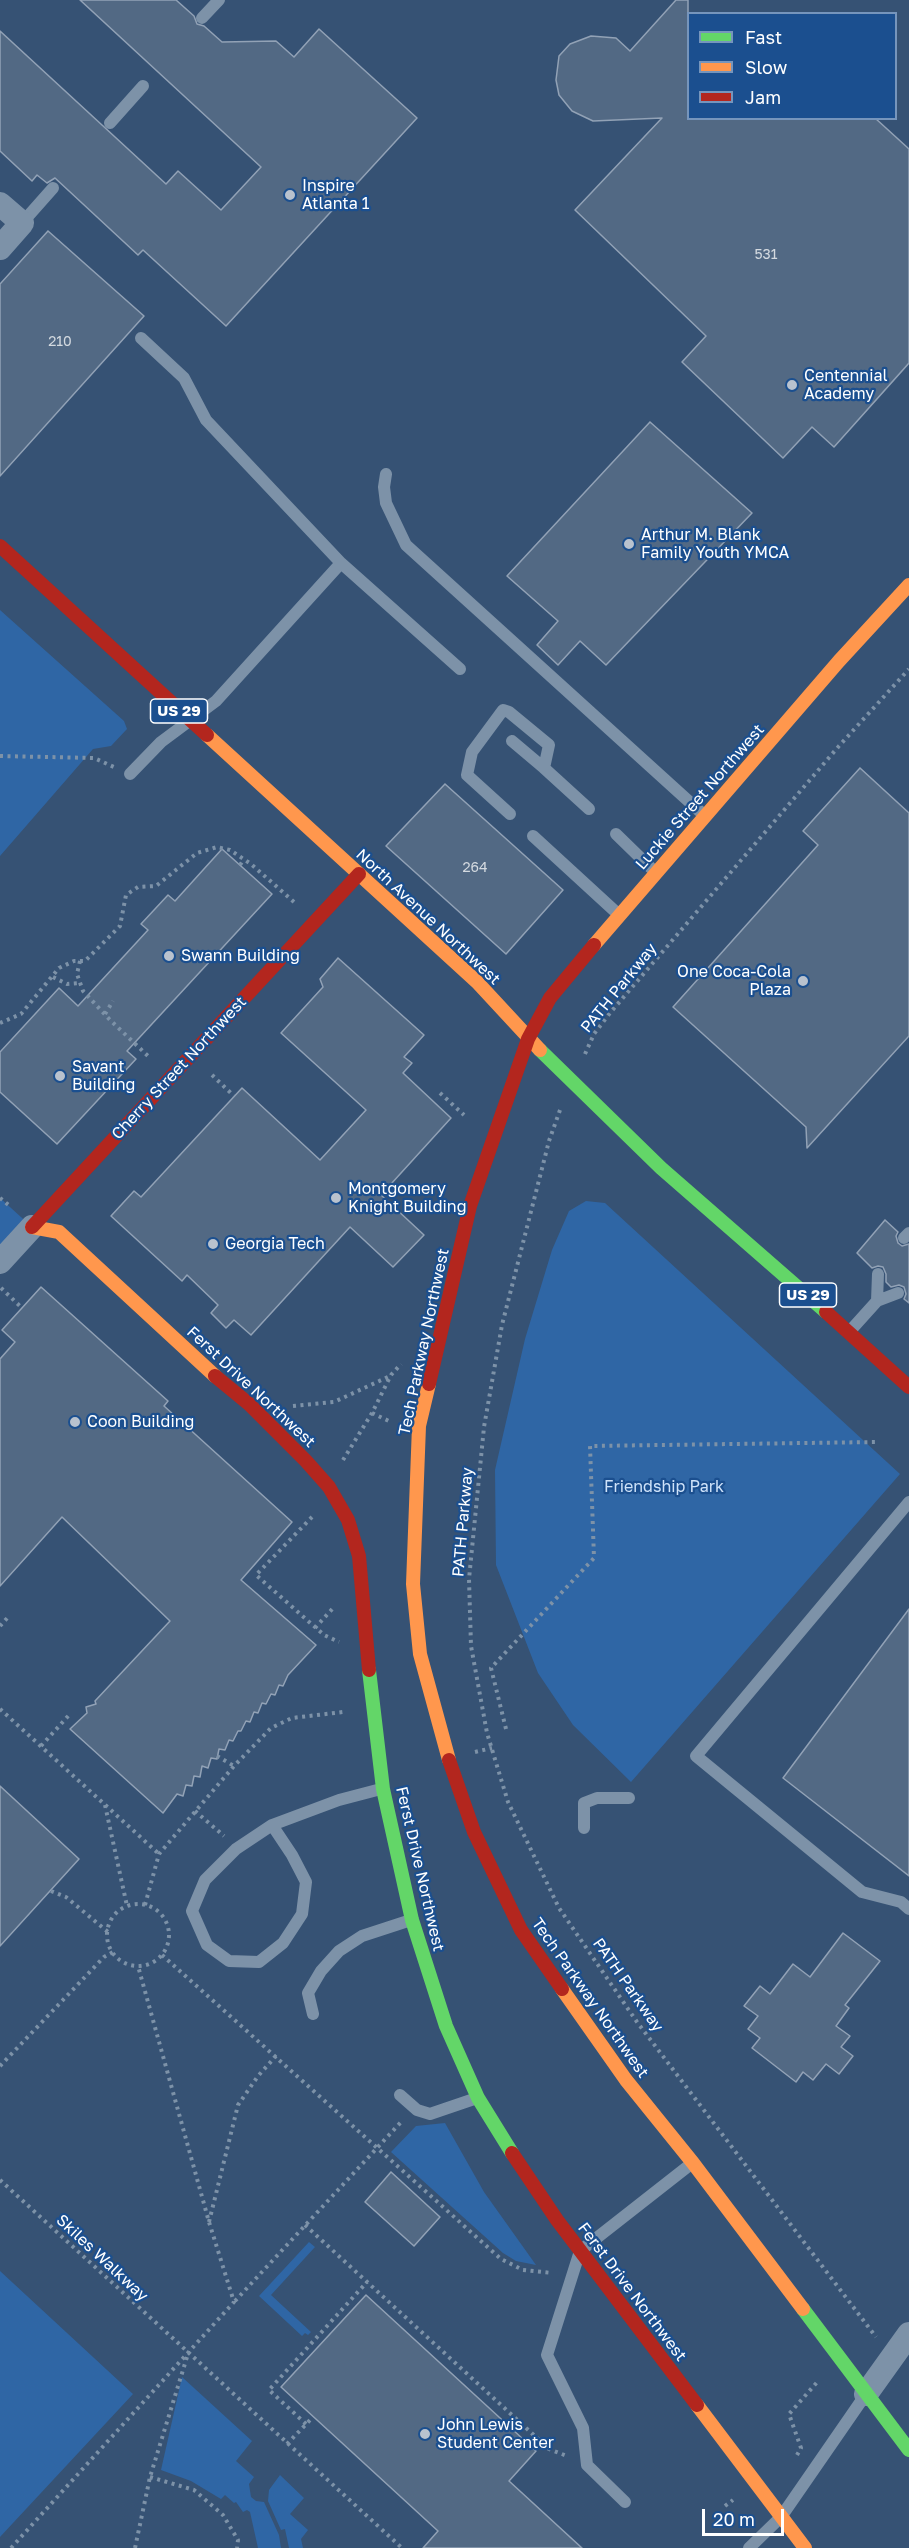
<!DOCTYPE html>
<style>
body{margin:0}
#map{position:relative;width:909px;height:2548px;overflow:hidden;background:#365274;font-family:"Golos Text",sans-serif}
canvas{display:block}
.legend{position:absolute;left:687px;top:12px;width:210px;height:108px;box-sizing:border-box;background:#1b4f8f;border:2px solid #7695bc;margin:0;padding:8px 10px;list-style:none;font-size:18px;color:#fff}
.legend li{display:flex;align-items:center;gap:12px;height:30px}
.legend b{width:30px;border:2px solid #7695bc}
.scale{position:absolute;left:702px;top:2509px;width:82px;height:27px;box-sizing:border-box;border:3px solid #fff;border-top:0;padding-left:8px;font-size:18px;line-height:21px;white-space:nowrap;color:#fff;-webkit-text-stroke:4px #1b4f8f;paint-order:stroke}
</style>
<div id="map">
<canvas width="909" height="2548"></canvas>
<ul class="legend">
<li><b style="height:8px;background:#63d668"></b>Fast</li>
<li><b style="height:8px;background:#ff974d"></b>Slow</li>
<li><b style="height:8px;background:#b3261e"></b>Jam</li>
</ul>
<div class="scale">20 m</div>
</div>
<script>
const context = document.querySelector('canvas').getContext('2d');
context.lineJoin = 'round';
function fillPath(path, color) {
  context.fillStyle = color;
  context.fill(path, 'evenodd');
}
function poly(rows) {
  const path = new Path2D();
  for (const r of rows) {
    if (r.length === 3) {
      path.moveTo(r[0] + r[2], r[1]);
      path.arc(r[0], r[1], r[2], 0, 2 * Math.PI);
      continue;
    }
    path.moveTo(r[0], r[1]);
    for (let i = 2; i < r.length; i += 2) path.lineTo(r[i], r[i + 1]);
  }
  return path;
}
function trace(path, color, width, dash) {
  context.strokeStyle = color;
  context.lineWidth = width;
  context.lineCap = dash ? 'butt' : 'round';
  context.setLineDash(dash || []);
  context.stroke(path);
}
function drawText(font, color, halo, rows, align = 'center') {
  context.font = font + ' "Golos Text",sans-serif';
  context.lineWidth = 4.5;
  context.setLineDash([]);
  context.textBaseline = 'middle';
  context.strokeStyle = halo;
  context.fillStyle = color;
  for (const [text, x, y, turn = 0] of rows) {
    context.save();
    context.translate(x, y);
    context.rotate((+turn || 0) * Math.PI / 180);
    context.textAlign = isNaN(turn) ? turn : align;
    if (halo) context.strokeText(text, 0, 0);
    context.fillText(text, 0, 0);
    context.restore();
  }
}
const green = poly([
 [0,610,124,721,127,729,111,746,93,749,0,856],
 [0,1198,32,1227,0,1262],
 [586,1201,605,1203,900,1474,631,1782,573,1725,538,1673,496,1565,495,1470,525,1339,552,1250,569,1211],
 [445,2123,484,2192,536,2265,516,2261,503,2253,391,2152,416,2126],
 [309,2242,315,2247,271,2295,311,2332,308,2335,305,2333,302,2336,259,2296],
 [0,2271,133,2394,0,2537],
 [182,2377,252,2441,236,2461,254,2477,249,2484,251,2497,256,2501,264,2502,279,2535,281,2548,258,2548,250,2512,247,2510,243,2512,236,2502,234,2503,225,2495,221,2499,191,2481,161,2470],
 [280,2475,304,2498,290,2514,308,2530,301,2539,303,2548,289,2548,285,2529,281,2530,268,2501,269,2490]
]);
const building = poly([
 [80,0,176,0,194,16,197,24,204,26,222,42,276,41,294,57,319,29,417,118,226,326,143,250,138,255,55,178,47,183,37,175,32,181,0,151,0,31,166,184,178,171,221,210,261,167,80,0],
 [676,0,688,0,688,118,875,118,909,149,909,363,834,447,812,427,783,458,682,362,706,336,575,210,662,118,593,121,572,111,559,95,556,80,559,56,570,44,591,36,616,38,630,51,676,0],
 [48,231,144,316,0,476,0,284,48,231],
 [650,422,752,513,606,665,580,641,558,665,537,645,558,621,507,576,650,422],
 [860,768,909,813,909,1036,807,1148,806,1127,673,1007,818,845,803,831,860,768],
 [445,784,563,890,506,954,386,846,445,784],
 [222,849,272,894,127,1051,136,1059,57,1144,0,1092,0,1052,59,988,78,1006,148,930,141,924,168,895,175,901,222,849],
 [338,958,424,1035,404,1057,412,1063,403,1073,451,1118,381,1195,424,1235,393,1267,350,1227,251,1335,234,1320,226,1328,211,1313,218,1305,187,1275,182,1281,111,1216,134,1191,141,1197,242,1088,320,1160,366,1110,281,1033,323,987,320,979,338,958],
 [885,1220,898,1232,896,1236,898,1243,902,1246,909,1244,909,1303,904,1299,906,1294,904,1287,899,1285,891,1287,886,1282,886,1274,883,1267,878,1266,872,1268,857,1253,885,1220],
 [41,1287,168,1401,164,1406,292,1522,241,1580,316,1645,288,1675,283,1686,279,1685,275,1695,271,1694,266,1704,262,1703,258,1713,254,1712,250,1722,246,1721,241,1731,238,1731,233,1741,229,1740,225,1750,219,1749,217,1759,211,1758,208,1768,202,1766,200,1777,194,1776,192,1786,186,1785,183,1796,177,1794,163,1813,70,1729,87,1713,86,1707,96,1704,95,1701,170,1621,62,1517,0,1586,0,1359,15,1342,2,1330,41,1287],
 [909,1609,909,1876,783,1778,909,1609],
 [0,1786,79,1859,0,1946,0,1786],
 [843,1933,880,1961,845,2005,849,2008,836,2026,850,2036,841,2047,853,2056,839,2074,826,2064,813,2080,803,2072,796,2082,752,2048,760,2038,748,2029,758,2016,744,2006,760,1986,770,1994,793,1964,810,1977,843,1933],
 [391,2172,440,2217,414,2246,365,2202,391,2172],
 [366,2295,536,2451,509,2481,582,2548,423,2548,438,2531,281,2387,366,2295]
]);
const path = poly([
 [0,756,94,758,114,767],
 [240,865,244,859],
 [80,961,77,974,83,991,110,1020,149,1057],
 [53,977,67,984,80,983],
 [105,1014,113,1001],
 [0,1023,21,1014,59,968,74,961,85,961,120,926,126,895,138,887,156,886,197,853,217,847,230,850,251,864,294,902],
 [585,1054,594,1034,610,1013,839,746,909,669],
 [212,1075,234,1096],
 [440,1093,464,1115],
 [560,1110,549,1141,502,1325,484,1427,469,1579,471,1646,487,1733,508,1802,559,1908,637,2022,876,2337],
 [0,1198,11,1207],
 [1,1288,22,1308],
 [293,1406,334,1402,390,1376],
 [372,1413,391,1422],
 [343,1460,372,1413,391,1375,401,1364],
 [312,1517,256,1575,324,1635,339,1642],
 [0,1626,10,1615],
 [315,1628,334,1607],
 [0,1709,159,1854],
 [506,1729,491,1668,594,1558,590,1446,877,1442],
 [41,1746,70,1714],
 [475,1752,492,1748],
 [217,1756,234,1766],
 [105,1805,127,1906],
 [195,1811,224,1836],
 [51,1891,66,1897,108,1932],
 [138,1935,31],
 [145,1905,159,1854,234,1766,271,1728,292,1718,343,1712],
 [162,1955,501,2259,523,2270,552,2273],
 [0,2066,104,1957,113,1952],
 [0,2180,402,2548],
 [209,2222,238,2105,258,2076,276,2056],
 [305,2225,549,2449,567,2456],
 [235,2301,401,2122],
 [306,2424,269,2390,367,2282],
 [287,2444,313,2417],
 [797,2455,801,2448,789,2414,819,2380],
 [150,2477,194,2490,223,2515,238,2540,237,2548],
 [725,2506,733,2500],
 [11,2548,234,2302,209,2222,138,1966],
 [135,2548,150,2477,187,2357]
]);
const lane = poly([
 [202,18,219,0],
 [110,123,143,86],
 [22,223,53,188],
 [141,338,184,378,206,420,341,563,460,669],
 [386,474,384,487,386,503,406,545,705,816],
 [512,741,544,768],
 [130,774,161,742,216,701,341,563],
 [510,814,467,775,472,752,503,710,509,712,549,745,544,768,589,809],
 [616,834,655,872],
 [533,836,618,914],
 [904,1238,909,1233],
 [877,1301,878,1274],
 [850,1331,877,1301,898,1293],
 [909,1502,696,1756,862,1892,901,1902,909,1909],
 [272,1825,292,1855,306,1882,302,1914,283,1943,259,1962,229,1961,207,1945,192,1911,205,1880,236,1849,272,1825,339,1800,381,1789],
 [584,1828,584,1803,597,1798,629,1798],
 [313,2014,308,1993,321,1971,339,1951,362,1936,411,1920],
 [400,2095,417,2110,430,2114,477,2098],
 [625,2502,587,2465,583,2428,547,2355,580,2251,691,2164],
 [749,2548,781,2517,866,2394]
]);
const street = poly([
 [0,204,22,223,0,248],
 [0,1262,32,1227],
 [866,2394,909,2334]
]);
const fast = poly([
 [540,1050,661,1168,826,1312],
 [369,1670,383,1789,412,1920,446,2026,478,2098,512,2153],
 [803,2309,909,2450]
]);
const slow = poly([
 [207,735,477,982,540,1050],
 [594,945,839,661,909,585],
 [32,1227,59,1232,215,1376],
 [429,1384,419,1426,413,1584,420,1654,449,1760],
 [562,1989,626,2080,693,2163,803,2309],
 [697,2405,805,2548]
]);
const jam = poly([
 [0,546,207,735],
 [32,1227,359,874],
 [826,1312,909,1387],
 [215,1376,249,1404,306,1461,329,1487,348,1520,359,1556,369,1670],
 [429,1384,470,1206,528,1039,550,998,594,945],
 [449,1760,474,1832,521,1930,562,1989],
 [512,2153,557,2220,697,2405]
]);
const markers = [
 [290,195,6,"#b9c2ce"],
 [792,385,6,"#b9c2ce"],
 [629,544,6,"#b9c2ce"],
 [169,956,6,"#b9c2ce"],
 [803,981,6,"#b9c2ce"],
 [60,1076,6,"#b9c2ce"],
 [336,1198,6,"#b9c2ce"],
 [213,1244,6,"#b9c2ce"],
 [75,1422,6,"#b9c2ce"],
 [425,2434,6,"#b9c2ce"]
];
const numberNames = [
 ["531",766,255],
 ["210",60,342],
 ["264",475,868]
];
const shields = [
 [179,711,57],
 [808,1295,57]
];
const shieldNames = [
 ["US 29",179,711],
 ["US 29",808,1295]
];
const poiNames = [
 ["Inspire",302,186],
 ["Atlanta 1",302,204],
 ["Centennial",804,376],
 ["Academy",804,394],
 ["Arthur M. Blank",641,535],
 ["Family Youth YMCA",641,553],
 ["Swann Building",181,956],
 ["One Coca-Cola",791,972,"right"],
 ["Plaza",791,990,"right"],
 ["Savant",72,1067],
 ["Building",72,1085],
 ["Montgomery",348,1189],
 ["Knight Building",348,1207],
 ["Georgia Tech",225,1244],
 ["Coon Building",87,1422],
 ["John Lewis",437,2425],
 ["Student Center",437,2443]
];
const streetNames = [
 ["Luckie Street Northwest",700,797,-49],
 ["North Avenue Northwest",428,917,43],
 ["PATH Parkway",619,988,-51],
 ["Cherry Street Northwest",179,1068,-47],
 ["Tech Parkway Northwest",424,1342,-78],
 ["Ferst Drive Northwest",251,1387,43],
 ["PATH Parkway",463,1522,-85],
 ["Ferst Drive Northwest",420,1869,77],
 ["PATH Parkway",628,1985,55],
 ["Tech Parkway Northwest",590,1998,55],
 ["Skiles Walkway",102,2258,43],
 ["Ferst Drive Northwest",632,2292,53]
];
const parkNames = [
 ["Friendship Park",664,1487]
];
fillPath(green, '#2f66a5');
fillPath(building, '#526984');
trace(building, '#92a2b6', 1.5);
trace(path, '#7d92a8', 4, [3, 4.5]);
trace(lane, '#7d92a8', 12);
trace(street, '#7d92a8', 24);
trace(fast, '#63d668', 14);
trace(slow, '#ff974d', 14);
trace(jam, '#b3261e', 14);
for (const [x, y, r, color] of markers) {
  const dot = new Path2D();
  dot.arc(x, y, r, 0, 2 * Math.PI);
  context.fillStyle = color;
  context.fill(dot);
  trace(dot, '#1b4f8f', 2);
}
drawText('14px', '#d4dae0', null, numberNames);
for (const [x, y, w] of shields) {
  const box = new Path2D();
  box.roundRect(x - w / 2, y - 12, w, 24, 4.5);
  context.fillStyle = '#1b4f8f';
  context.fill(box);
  trace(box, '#fff', 1.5);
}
drawText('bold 15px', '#fff', null, shieldNames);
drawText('16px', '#fff', '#1b4f8f', poiNames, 'left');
drawText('16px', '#fff', '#1b4f8f', streetNames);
drawText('16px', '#cfe3fa', '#1b4f8f', parkNames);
</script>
